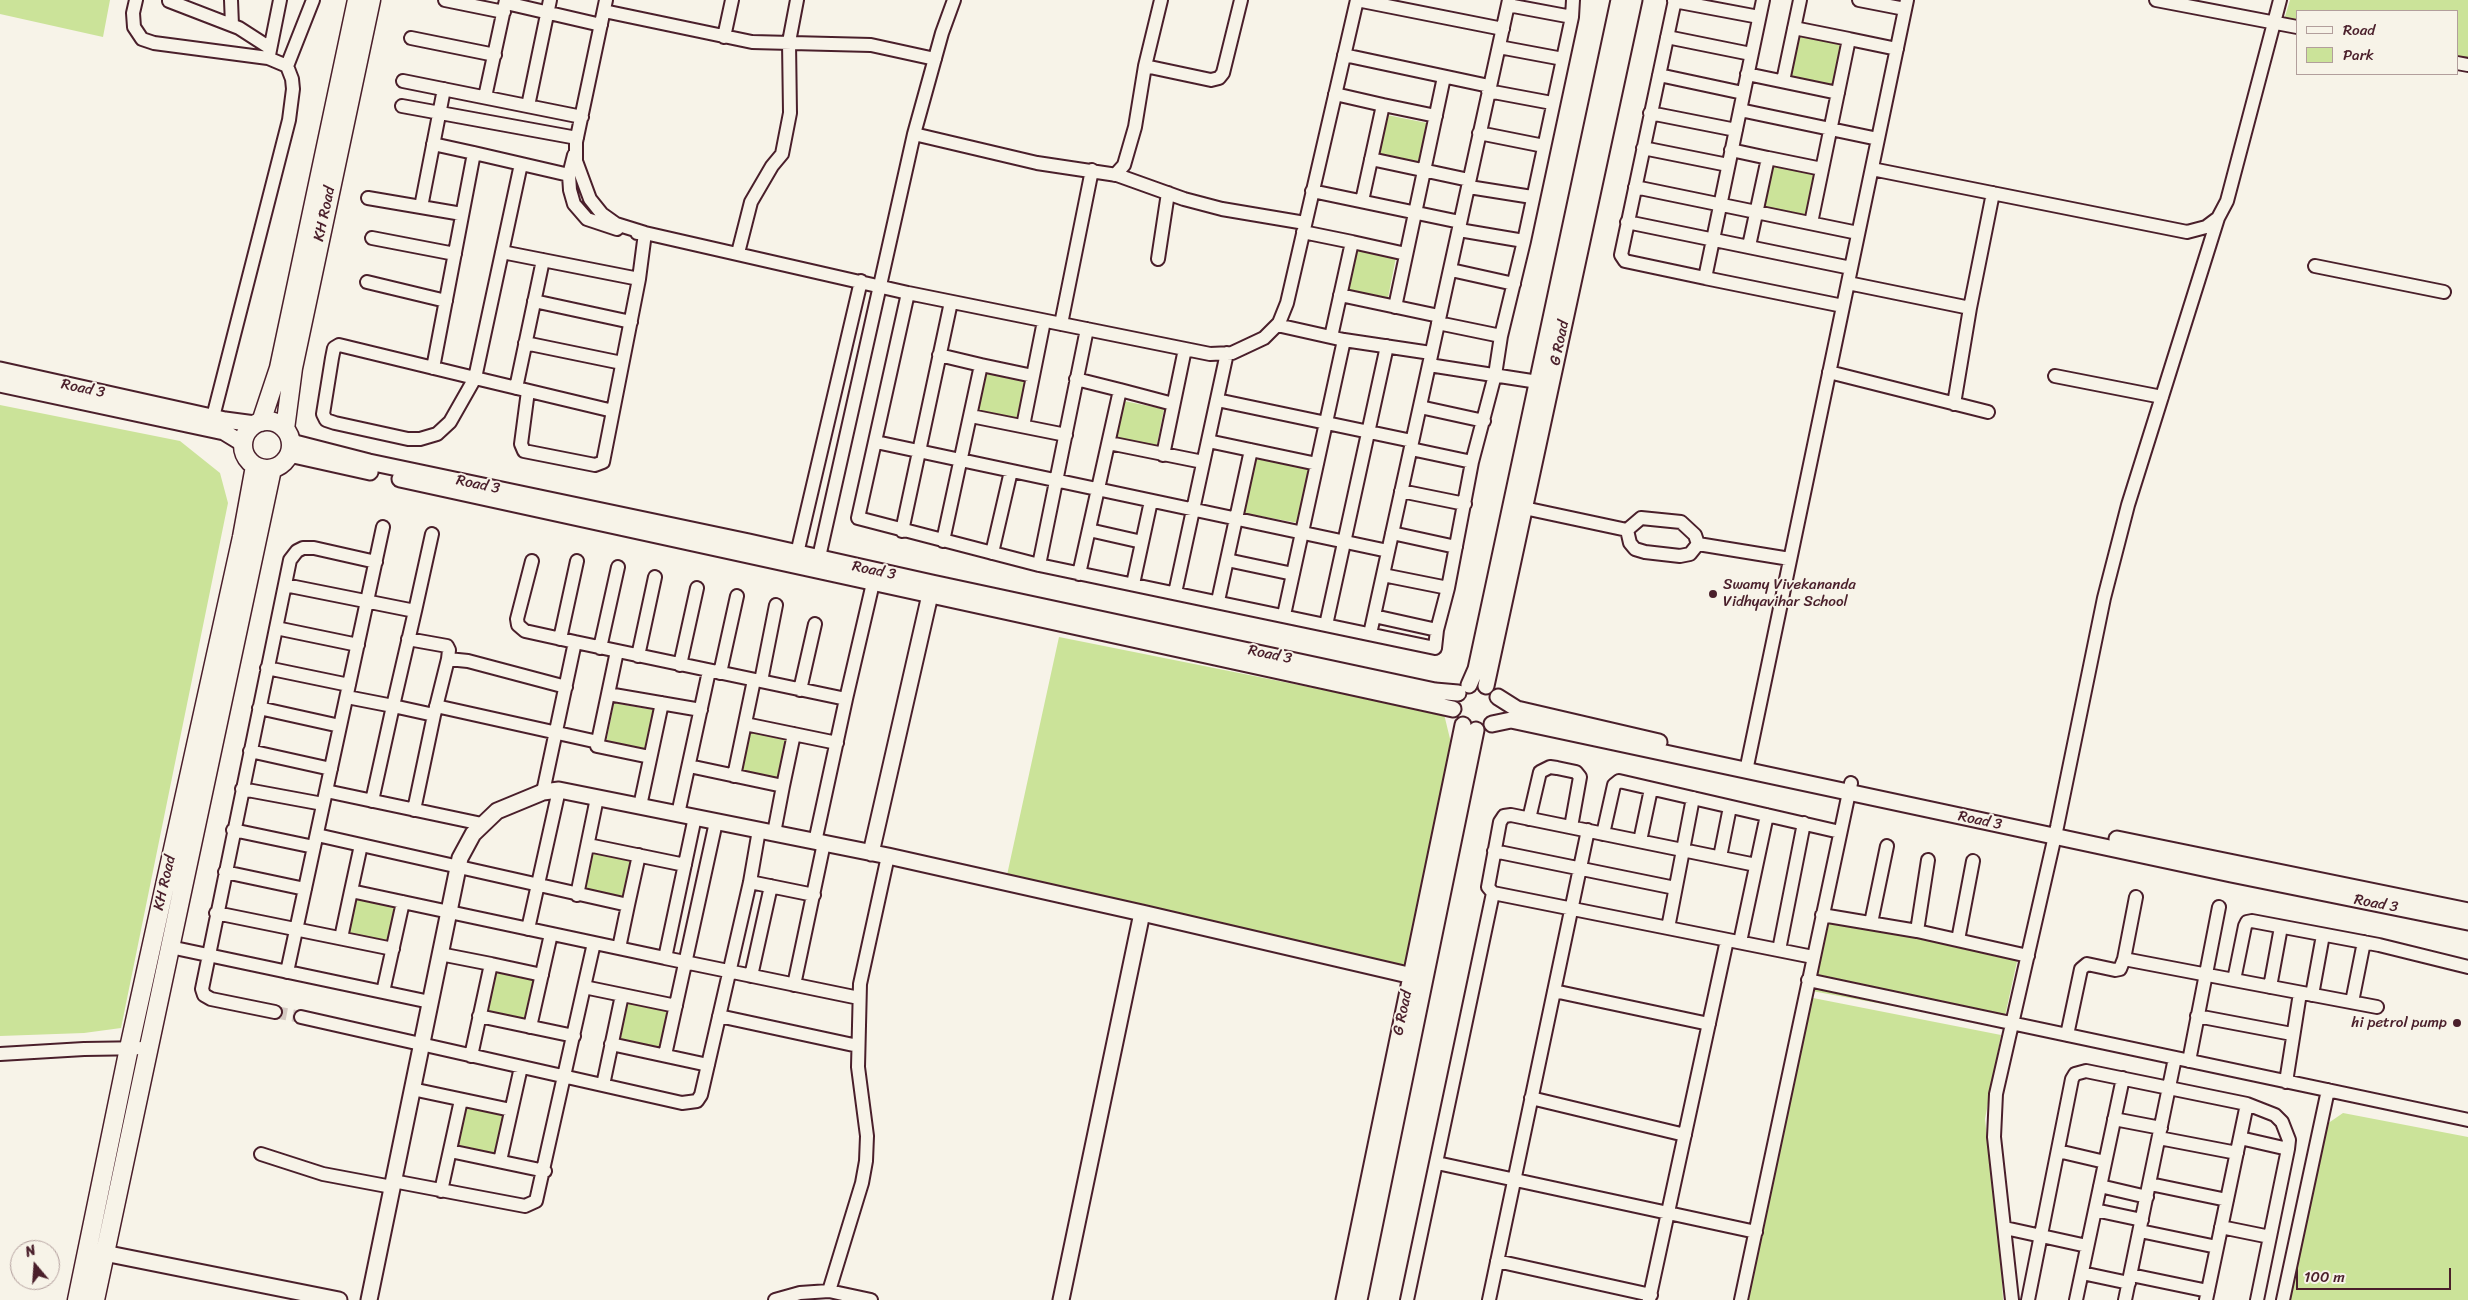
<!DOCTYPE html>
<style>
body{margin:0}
#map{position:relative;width:2468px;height:1300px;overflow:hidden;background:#f7f3e8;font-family:Sriracha,sans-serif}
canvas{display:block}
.legend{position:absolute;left:2296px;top:10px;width:162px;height:65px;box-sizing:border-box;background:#f7f3e8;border:1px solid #b29e9c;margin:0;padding:6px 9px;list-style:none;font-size:15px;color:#4a1f2b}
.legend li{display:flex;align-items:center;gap:10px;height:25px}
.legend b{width:25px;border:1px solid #b29e9c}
.north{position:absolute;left:10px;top:1240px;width:50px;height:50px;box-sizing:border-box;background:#f7f3e8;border:1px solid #b29e9c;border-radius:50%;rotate:342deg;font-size:14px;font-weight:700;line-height:20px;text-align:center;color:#4a1f2b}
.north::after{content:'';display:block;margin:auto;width:18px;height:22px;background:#4a1f2b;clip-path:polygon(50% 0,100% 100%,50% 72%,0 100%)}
.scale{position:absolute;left:2296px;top:1268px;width:155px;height:22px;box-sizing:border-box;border:2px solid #4a1f2b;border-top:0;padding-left:6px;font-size:15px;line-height:18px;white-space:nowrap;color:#4a1f2b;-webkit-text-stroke:4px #f7f3e8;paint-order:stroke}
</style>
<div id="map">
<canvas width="2468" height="1300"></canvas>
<ul class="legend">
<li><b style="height:6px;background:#f7f3e8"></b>Road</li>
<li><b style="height:14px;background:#cbe399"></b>Park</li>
</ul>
<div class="north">N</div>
<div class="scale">100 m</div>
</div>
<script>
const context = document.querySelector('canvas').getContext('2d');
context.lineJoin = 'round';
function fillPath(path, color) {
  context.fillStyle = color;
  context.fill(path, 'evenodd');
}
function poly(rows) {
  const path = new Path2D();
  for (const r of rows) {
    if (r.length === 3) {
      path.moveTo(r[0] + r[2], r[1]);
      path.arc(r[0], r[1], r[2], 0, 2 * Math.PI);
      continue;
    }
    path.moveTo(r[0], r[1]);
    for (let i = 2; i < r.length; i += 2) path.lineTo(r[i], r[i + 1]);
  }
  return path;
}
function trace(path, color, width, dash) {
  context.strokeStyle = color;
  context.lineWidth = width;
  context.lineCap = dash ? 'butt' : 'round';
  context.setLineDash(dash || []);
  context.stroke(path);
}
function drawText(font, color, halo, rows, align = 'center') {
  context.font = font + ' Sriracha,sans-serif';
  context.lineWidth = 4;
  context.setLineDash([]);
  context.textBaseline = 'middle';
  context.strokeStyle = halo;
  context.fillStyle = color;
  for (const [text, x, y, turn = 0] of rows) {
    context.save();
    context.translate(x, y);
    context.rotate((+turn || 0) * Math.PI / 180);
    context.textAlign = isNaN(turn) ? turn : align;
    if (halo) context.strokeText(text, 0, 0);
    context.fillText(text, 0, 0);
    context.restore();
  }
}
const green = poly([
 [0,0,110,0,103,37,0,14],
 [2290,0,2468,0,2468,67,2457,65,2457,11,2297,11,2297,33,2281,30],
 [1799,32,1845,41,1835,89,1789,80],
 [1387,115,1427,123,1419,163,1379,155],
 [1772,162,1818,171,1808,219,1762,210],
 [1356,250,1396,257,1388,298,1348,290],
 [985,371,1026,379,1018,419,977,411],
 [1124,401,1164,409,1156,449,1116,441],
 [0,405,180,441,220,473,228,503,121,1028,84,1033,0,1036],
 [1255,458,1309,468,1298,523,1244,513],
 [1059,637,1444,714,1451,743,1404,970,1007,875],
 [614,703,654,710,646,751,606,743],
 [748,730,788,738,780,778,740,770],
 [593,852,633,860,625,900,585,892],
 [355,895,396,903,388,944,347,936],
 [1825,920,2018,957,2003,1025,2002,1026,1812,991],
 [495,972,535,980,527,1020,487,1012],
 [1808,997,2001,1035,1985,1119,1995,1214,1999,1227,2003,1300,1745,1300],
 [628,1001,668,1009,660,1049,620,1041],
 [464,1106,505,1114,497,1155,456,1147],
 [2343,1113,2468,1137,2468,1300,2290,1300,2327,1124]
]);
const minorTunnel = poly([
 [275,1012,301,1017]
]);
const minor = poly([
 [136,0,133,13,134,27,142,39,154,43,268,58,287,66,292,79,293,89,289,120,213,417],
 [231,0,232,25],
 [445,0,504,12],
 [606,0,576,142,576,161,590,199,602,214,616,224,645,233,908,293,1210,354,1232,353,1264,338,1279,323,1287,303,1357,0],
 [1357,0,1503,29],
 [1675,0,1621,255,1625,261,1705,278],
 [1763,0,1705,278,1843,306],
 [1859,0,1905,9],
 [2156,0,2297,27],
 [169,1,239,28,270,48],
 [1674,1,1759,17],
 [506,3,601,25],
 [1508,5,1572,17],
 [604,11,752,42,871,45,935,59],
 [1794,28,1849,39],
 [724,37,732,0],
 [1667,37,1751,54],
 [411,38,495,55],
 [1499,47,1563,59],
 [269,55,280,0],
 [1344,55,1489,86],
 [2457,63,2468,65],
 [287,66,313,0],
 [1145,66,1211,80,1219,78,1223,73,1241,0],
 [1747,74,1838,93],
 [1659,75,1743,93],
 [403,81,582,117],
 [1783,81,1800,0],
 [1488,91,1552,103],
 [1335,94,1383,105,1362,201],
 [485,97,506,0],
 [1383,105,1436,116],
 [402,106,577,138],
 [528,106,550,0],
 [1740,110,1878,139],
 [1650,113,1736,130],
 [1479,133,1544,146],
 [914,134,1037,163,1117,175,1184,199,1222,209,1305,223],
 [433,144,474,153],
 [1643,148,1728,165],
 [1731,150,1768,158,1749,246],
 [574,155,569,175,570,190,574,204,587,219,617,229],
 [1768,158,1822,169],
 [1371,159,1469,180],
 [521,164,475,378,450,422,437,434,420,439,408,439,335,423,326,420,323,414,332,358,334,348,339,345,475,378,613,411],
 [1872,169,2187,232,2206,227,2218,218,2227,201,2280,0],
 [1115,175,1124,165,1135,127,1145,66,1161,0],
 [1469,187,1532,197],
 [1635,187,1858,233],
 [1312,191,1460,222],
 [368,198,462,214],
 [421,207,444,89],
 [1627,222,1851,268],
 [1811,223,1849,39,1897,49],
 [1459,230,1524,241],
 [1303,232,1352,242,1331,337],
 [372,238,455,254],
 [1352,242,1406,254],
 [502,252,639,279],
 [738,253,751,202,772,166,782,154,790,113,789,42,797,0],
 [1158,259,1168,193],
 [2315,266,2444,292],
 [1451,270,1514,284],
 [367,282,446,301],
 [1848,283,1970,308,1993,193],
 [908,293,858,518,1039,565,1435,648,1437,630,1448,588,1472,462,1495,375,1501,336,1524,241,1572,17,1573,0],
 [1340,295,1439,316],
 [534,301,631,322],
 [1395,307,1444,77],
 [1438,323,1501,336],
 [1061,324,1092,170],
 [1277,325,1344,340,1431,353],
 [525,343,622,363],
 [939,355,981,365,943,541],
 [981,365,1033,376],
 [1429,365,1538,382],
 [433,368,474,153,569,175],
 [1829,372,1988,412],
 [2055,376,2162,397],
 [1076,379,1120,390,1079,574],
 [516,388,543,260],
 [1120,390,1173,404],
 [528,391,521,444,524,451,595,465,603,462,639,279,645,233,637,233],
 [1217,400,1412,441],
 [1954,404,1970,308],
 [1420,407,1484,421],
 [971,416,1066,435],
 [1023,426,1044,321],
 [1208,441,1317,464],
 [876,442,1388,551],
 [1109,443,1203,462],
 [1411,449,1472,462],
 [1163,455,1185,349],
 [1401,491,1465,504],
 [1524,508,1627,530,1641,518,1681,522,1695,535,1698,544,1790,559],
 [1089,530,1142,542],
 [1627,530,1630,543,1635,549,1645,552,1680,556,1690,554,1698,544],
 [902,531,951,302],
 [1392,533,1456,547],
 [992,553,1011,471],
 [1227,560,1293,574],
 [532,561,517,619,518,625,525,631,575,642,543,792],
 [795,562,861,281],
 [1039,565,1087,329],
 [817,566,914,134,942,33,954,0],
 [1383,575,1448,588],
 [1133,584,1151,501],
 [285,585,415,611,393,706,347,697],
 [1175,593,1227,353],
 [1218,601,1251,450],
 [415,611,432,534],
 [1284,615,1344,340],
 [1374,616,1437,630],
 [1326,625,1387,346],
 [276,628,358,645],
 [1370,634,1509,0],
 [408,639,447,646,449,650,448,659],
 [560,639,577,561],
 [575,642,846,699,815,842],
 [600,648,618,567],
 [638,656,655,577],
 [680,665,697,588],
 [267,668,349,685],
 [720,673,737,596],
 [761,681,776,605],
 [800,690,815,624],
 [608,694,617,651],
 [846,699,873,583],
 [436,706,598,742],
 [259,708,340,726],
 [434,715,448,659,468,661,566,687],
 [745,724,837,743],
 [250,751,331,769],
 [650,757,597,746,608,694,701,710],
 [689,766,783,786,774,833],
 [1746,771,1907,0],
 [734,776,754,680],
 [783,786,794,734],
 [242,789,323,804],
 [326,791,482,824],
 [372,801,393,706,434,715,414,810],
 [640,806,662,703],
 [678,814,709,671],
 [1529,819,1540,772,1550,767,1557,768,1576,772,1580,777,1571,827],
 [233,830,314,847],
 [1603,834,1614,785,1619,781,1840,832],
 [317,835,628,905,639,855],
 [1640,841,1651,789],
 [361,845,351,891,665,958,695,817],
 [588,845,685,865],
 [1494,851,1675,888],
 [1720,857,1730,807],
 [1756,865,1511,815,1504,816,1500,822,1488,887,1493,893,1813,957],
 [225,872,305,889],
 [750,882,814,895],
 [577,895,597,798],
 [216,913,393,949],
 [1822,915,1917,931,2028,956],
 [1871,923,1887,846],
 [1668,928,1693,798],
 [528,929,559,790],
 [1917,931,1928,860],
 [341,938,351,891],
 [1958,940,1973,861],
 [1740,942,1767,815],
 [594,943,584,987,676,1006],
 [170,947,430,1002],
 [619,948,628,905],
 [1779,950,1804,823],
 [440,954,491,964,471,1056],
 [665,958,859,998],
 [2124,959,2136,897],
 [491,964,542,975],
 [287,972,383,527],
 [751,976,771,886],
 [1808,980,2468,1120],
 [794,985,824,843],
 [2270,987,2281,927],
 [1554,991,1709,1024],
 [383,992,403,902],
 [2312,995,2323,935],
 [2352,1002,2364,942],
 [2377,1007,2234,980,2245,926,2247,922,2252,921,2379,945,2468,967],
 [275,1012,211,999,204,995,202,989,290,560,297,551,303,548,314,548,376,562],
 [479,1016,574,1036],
 [719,1016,858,1046],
 [2197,1016,2292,1034],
 [301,1017,682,1103,697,1101,701,1095,750,882,759,830],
 [530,1027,551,934],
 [2067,1035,2081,969,2087,964,2115,970,2120,969,2124,959,2234,980],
 [611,1044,708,1065],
 [0,1054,84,1049,148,1048],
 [665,1055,716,822],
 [2189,1061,2219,907],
 [2286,1082,2300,993],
 [603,1085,622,995],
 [412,1089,511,1110],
 [1531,1098,1685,1135],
 [2114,1119,2161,1128],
 [2159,1138,2237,1153],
 [2240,1138,2288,1149],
 [450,1151,545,1171],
 [2058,1151,2105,1162],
 [261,1154,323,1174,392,1187],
 [500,1161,521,1067],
 [1437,1163,1756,1232],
 [393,1181,525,1206,536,1201,584,987],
 [2150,1184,2227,1200],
 [2100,1186,2147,1197],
 [441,1191,461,1100],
 [2095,1210,2142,1220],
 [2221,1227,2270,1237],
 [2005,1228,2087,1246],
 [2140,1231,2217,1247],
 [1497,1261,1651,1295],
 [2082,1273,2129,1283],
 [2131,1275,2208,1291],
 [829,1291,862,1183,866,1161,867,1136,858,1067,860,984,888,856],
 [775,1300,800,1293,829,1291,871,1300],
 [1407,1300,1493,893],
 [1489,1300,1588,830],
 [1649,1300,1727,940],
 [1741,1300,1851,783],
 [2012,1300,1994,1137,1996,1094,2057,827,2104,598,2128,505,2218,218],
 [2028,1300,2072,1079,2075,1074,2086,1071,2247,1104,2275,1115,2282,1122,2289,1140,2288,1149,2257,1300],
 [2076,1300,2123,1078],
 [2125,1300,2175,1058],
 [2206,1300,2247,1104],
 [2283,1300,2328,1090]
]);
const tertiary = poly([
 [0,370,225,420,255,424],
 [0,384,224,432,242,443],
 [291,442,369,462,749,542,932,583,1435,691,1458,693],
 [289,454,370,472],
 [400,479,1453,709],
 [1469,685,1476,669,1619,0],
 [1486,686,1634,0],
 [1498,697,1517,709,1659,742],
 [1492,724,1511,720,2231,874,2468,922],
 [2117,839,2468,911],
 [871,853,932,586],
 [1142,913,1421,978],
 [94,1251,339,1300],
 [369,1300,460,858,473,834,497,811,543,792,559,790,888,856,1142,913,1061,1300],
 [1344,1300,1463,725],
 [1359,1300,1476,730]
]);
const secondary = poly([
 [267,445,24],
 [261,422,279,368,357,0],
 [285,429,293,368,371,0],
 [77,1300,129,1048,242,537,255,466],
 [95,1300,272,469]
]);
const markers = [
 [1713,594,5,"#4a1f2b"],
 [2457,1023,5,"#4a1f2b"]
];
const streetNames = [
 ["KH Road",325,214,-78],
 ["G Road",1560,343,-78],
 ["Road 3",83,389,12],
 ["Road 3",478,485,12],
 ["Road 3",874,571,12],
 ["Road 3",1270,655,12],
 ["Road 3",1980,821,12],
 ["KH Road",165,883,-77],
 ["Road 3",2376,904,11],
 ["G Road",1403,1013,-78]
];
const poiNames = [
 ["Swamy Vivekananda",1723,585],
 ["Vidhyavihar School",1723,602],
 ["hi petrol pump",2447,1023,"right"]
];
fillPath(green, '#cbe399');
trace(minorTunnel, '#d4c9c2', 12, [12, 6]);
trace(minor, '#4a1f2b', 16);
trace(tertiary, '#4a1f2b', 19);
trace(secondary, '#4a1f2b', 21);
trace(minor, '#f7f3e8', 12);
trace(tertiary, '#f7f3e8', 15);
trace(secondary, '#f7f3e8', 18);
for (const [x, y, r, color] of markers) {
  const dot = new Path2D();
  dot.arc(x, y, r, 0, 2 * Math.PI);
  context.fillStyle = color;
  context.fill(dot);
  trace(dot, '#f7f3e8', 2);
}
drawText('15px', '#4a1f2b', '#f7f3e8', streetNames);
drawText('15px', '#4a1f2b', '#f7f3e8', poiNames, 'left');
</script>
